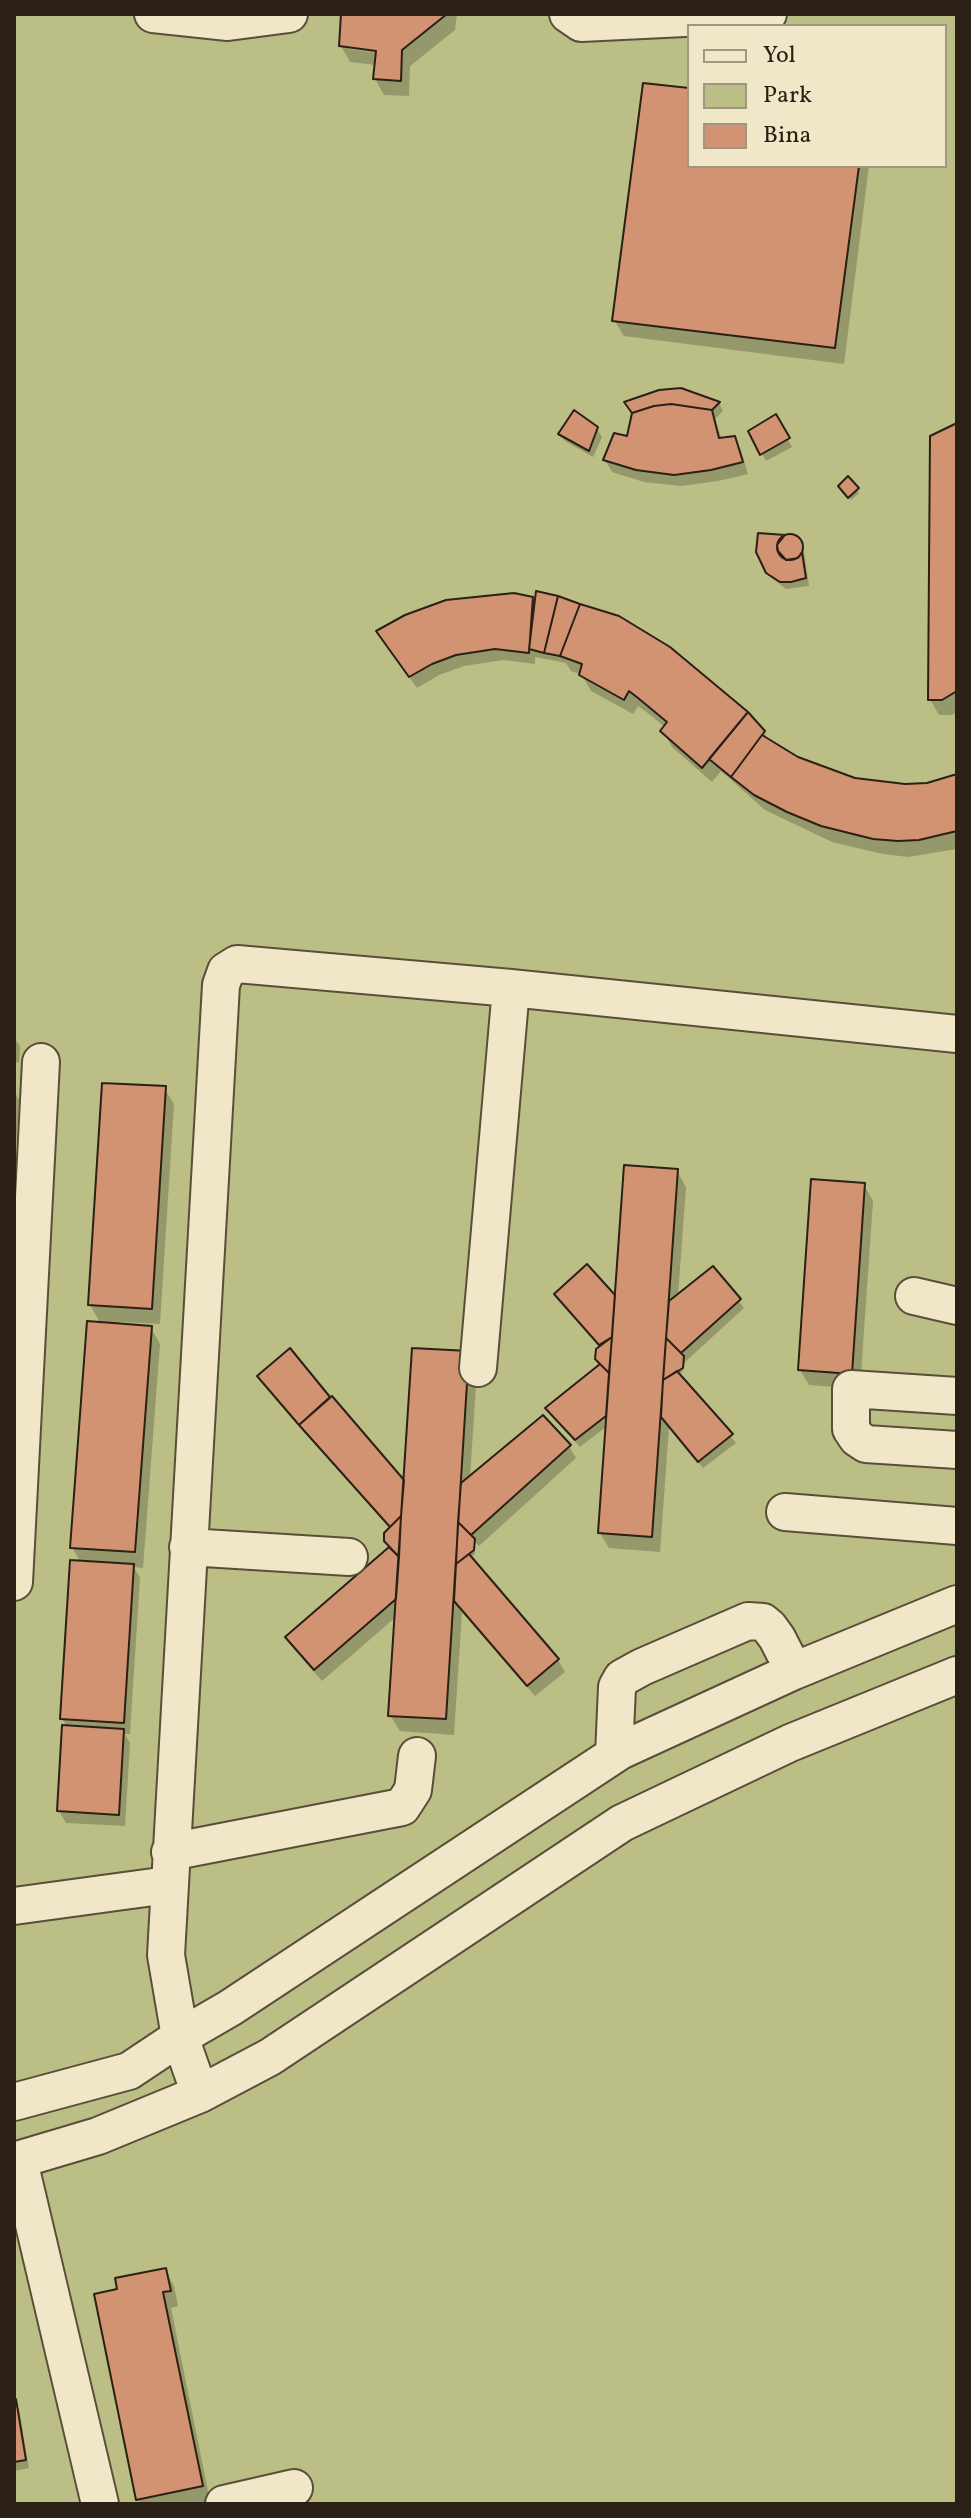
<!DOCTYPE html>
<style>
body{margin:0}
#map{position:relative;width:971px;height:2518px;overflow:hidden;background:#e8daaa;font-family:Vollkorn,serif}
canvas{display:block}
.frame{position:absolute;inset:0;border:16px solid #2b2015;pointer-events:none}
.legend{position:absolute;left:687px;top:24px;width:260px;height:144px;box-sizing:border-box;background:#f0e7c8;border:2px solid #a19780;margin:0;padding:10px 14px;list-style:none;font-size:24px;color:#2b2015}
.legend li{display:flex;align-items:center;gap:16px;height:40px}
.legend b{width:40px;border:2px solid #a19780}
</style>
<div id="map">
<canvas width="971" height="2518"></canvas>
<div class="frame"></div>
<ul class="legend">
<li><b style="height:10px;background:#f0e7c8"></b>Yol</li>
<li><b style="height:22px;background:#bbbe85"></b>Park</li>
<li><b style="height:22px;background:#d29372"></b>Bina</li>
</ul>
</div>
<script>
const context = document.querySelector('canvas').getContext('2d');
context.lineJoin = 'round';
function fillPath(path, color) {
  context.fillStyle = color;
  context.fill(path, 'evenodd');
}
function poly(rows) {
  const path = new Path2D();
  for (const r of rows) {
    if (r.length === 3) {
      path.moveTo(r[0] + r[2], r[1]);
      path.arc(r[0], r[1], r[2], 0, 2 * Math.PI);
      continue;
    }
    path.moveTo(r[0], r[1]);
    for (let i = 2; i < r.length; i += 2) path.lineTo(r[i], r[i + 1]);
  }
  return path;
}
function trace(path, color, width, dash) {
  context.strokeStyle = color;
  context.lineWidth = width;
  context.lineCap = dash ? 'butt' : 'round';
  context.setLineDash(dash || []);
  context.stroke(path);
}
const green = poly([
 [14,14,957,14,957,2504,14,2504],
 [689,26,945,26,945,166,689,166]
]);
const shadow = poly([
 [343,14,457,14,455,30,410,66,409,96,384,95,375,79,377,65,350,62,341,46],
 [348,45,386,50,386,54,348,49],
 [689,90,689,166,869,166,844,364,624,336,614,320],
 [680,390,719,403,723,411,715,419,722,440,734,438,741,450,748,474,718,481,682,486,644,482,612,472,605,460],
 [775,417,792,447,766,461,751,432],
 [957,425,957,712,952,715,939,715,930,699],
 [597,429,602,437,593,457,565,441,560,434],
 [848,479,859,493,851,500,842,490],
 [760,535,796,538,804,551,809,586,786,589,769,576,764,567],
 [532,598,536,605,764,732,768,740,797,759,855,780,905,786,927,785,957,777,957,849,908,857,883,854,832,842,765,810,721,771,712,782,672,747,663,731,666,728,649,714,638,706,633,714,591,691,582,675,571,671,566,663,535,657,535,664,503,660,464,666,439,675,417,688,385,644],
 [14,1038,20,1046,19,1063,14,1062],
 [14,1074,15,1092,19,1100,14,1180],
 [164,1088,174,1104,160,1324,120,1322,119,1325,151,1328,160,1344,143,1568,134,1567,140,1578,130,1734,125,1734,130,1743,125,1826,66,1823,59,1811,67,1727,62,1718,81,1563,72,1547,101,1324,90,1305],
 [677,1171,686,1187,678,1296,713,1269,744,1308,685,1362,683,1371,678,1375,736,1443,703,1468,669,1427,660,1552,609,1548,600,1533,607,1426,580,1447,552,1416,602,1365,601,1347,557,1295,616,1302],
 [864,1185,873,1201,860,1389,809,1385,800,1370],
 [414,1350,477,1369,470,1478,543,1418,569,1446,576,1458,479,1546,475,1542,475,1554,470,1558,558,1660,565,1672,535,1696,462,1612,454,1735,400,1731,390,1715,397,1616,322,1681,294,1649,287,1637,391,1548,391,1529,264,1384,290,1351,330,1401,405,1485],
 [165,2270,174,2286,178,2306,171,2308,210,2501,197,2504,141,2504,138,2499,120,2290],
 [14,2402,19,2409,29,2468,14,2471]
]);
const building = poly([
 [341,14,447,14,402,50,401,81,373,79,376,51,339,46,341,14],
 [643,83,689,88,689,166,859,166,835,348,612,321,643,83],
 [681,388,720,402,712,410,671,404,654,406,632,413,624,402,659,390,681,388],
 [671,404,712,410,719,438,735,436,743,462,711,470,674,475,636,470,603,460,614,433,627,436,632,413,654,406,671,404],
 [574,410,598,427,589,451,558,434,574,410],
 [776,414,790,438,760,455,748,431,776,414],
 [957,423,957,691,942,700,928,700,930,436,957,423],
 [848,476,859,488,848,498,838,486,848,476],
 [758,533,785,535,777,545,778,551,786,560,798,558,802,552,806,578,791,582,780,582,766,573,756,552,758,533],
 [790,547,13],
 [536,591,558,596,544,653,529,649,536,591],
 [514,593,533,597,529,653,495,649,456,655,432,664,409,677,376,631,405,615,446,600,514,593],
 [558,596,580,604,560,656,544,653,558,596],
 [580,604,619,616,670,647,748,712,702,768,660,731,667,722,638,698,629,691,624,700,579,675,582,664,560,656,580,604],
 [748,712,765,731,731,777,709,759,748,712],
 [762,735,798,757,855,778,905,784,927,783,957,774,957,831,919,840,898,841,873,839,821,826,787,812,754,795,731,777,762,735],
 [102,1083,166,1086,152,1309,88,1305,102,1083],
 [624,1165,678,1169,652,1537,598,1533,624,1165],
 [811,1179,865,1183,852,1374,798,1370,811,1179],
 [587,1264,615,1295,612,1337,599,1345,554,1294,587,1264],
 [713,1266,741,1299,681,1353,666,1338,669,1301,713,1266],
 [87,1321,152,1326,135,1552,70,1548,87,1321],
 [612,1337,609,1373,595,1359,596,1349,612,1337],
 [666,1338,684,1356,683,1368,663,1380,666,1338],
 [290,1348,330,1397,299,1425,257,1376,290,1348],
 [412,1348,469,1351,446,1719,388,1716,412,1348],
 [600,1364,609,1373,606,1416,575,1440,545,1408,600,1364],
 [677,1371,733,1434,698,1462,661,1417,663,1380,677,1371],
 [332,1396,404,1480,401,1516,390,1527,299,1425,332,1396],
 [543,1415,571,1445,471,1535,458,1522,461,1483,543,1415],
 [401,1516,399,1557,384,1541,384,1533,401,1516],
 [458,1522,475,1539,474,1550,456,1564,458,1522],
 [389,1547,399,1557,396,1599,314,1670,285,1637,389,1547],
 [469,1554,559,1659,527,1686,454,1601,456,1564,469,1554],
 [70,1560,134,1564,124,1723,60,1719,70,1560],
 [62,1725,124,1729,119,1815,57,1811,62,1725],
 [166,2268,171,2291,163,2292,203,2486,136,2500,94,2294,117,2289,115,2278,166,2268],
 [16,2399,26,2460,14,2462,14,2400,16,2399]
]);
const minor = poly([
 [153,14,228,22,289,14],
 [568,14,581,23,768,14],
 [914,1296,957,1306],
 [478,1368,511,988],
 [957,1396,851,1389,851,1429,857,1438,866,1444,957,1450],
 [785,1512,957,1526],
 [188,1547,349,1557],
 [14,1582,41,1062],
 [614,1755,617,1687,622,1678,642,1667,748,1621,763,1622,769,1627,777,1638,794,1671],
 [170,1852,402,1807,413,1790,417,1756],
 [14,1906,168,1885],
 [200,2094,180,2037,166,1955,221,985,226,971,237,964,511,988,957,1034],
 [14,2102,129,2071,180,2037,230,2008,620,1751,794,1671,957,1604],
 [14,2161,98,2136,200,2094,270,2057,622,1823,790,1743,957,1675],
 [19,2161,100,2504],
 [224,2504,294,2488]
]);
fillPath(green, '#bbbe85');
fillPath(shadow, '#0003');
fillPath(building, '#d29372');
trace(building, '#2b2015', 2);
trace(minor, '#5a4e3a', 40);
trace(minor, '#f0e7c8', 36);
</script>
